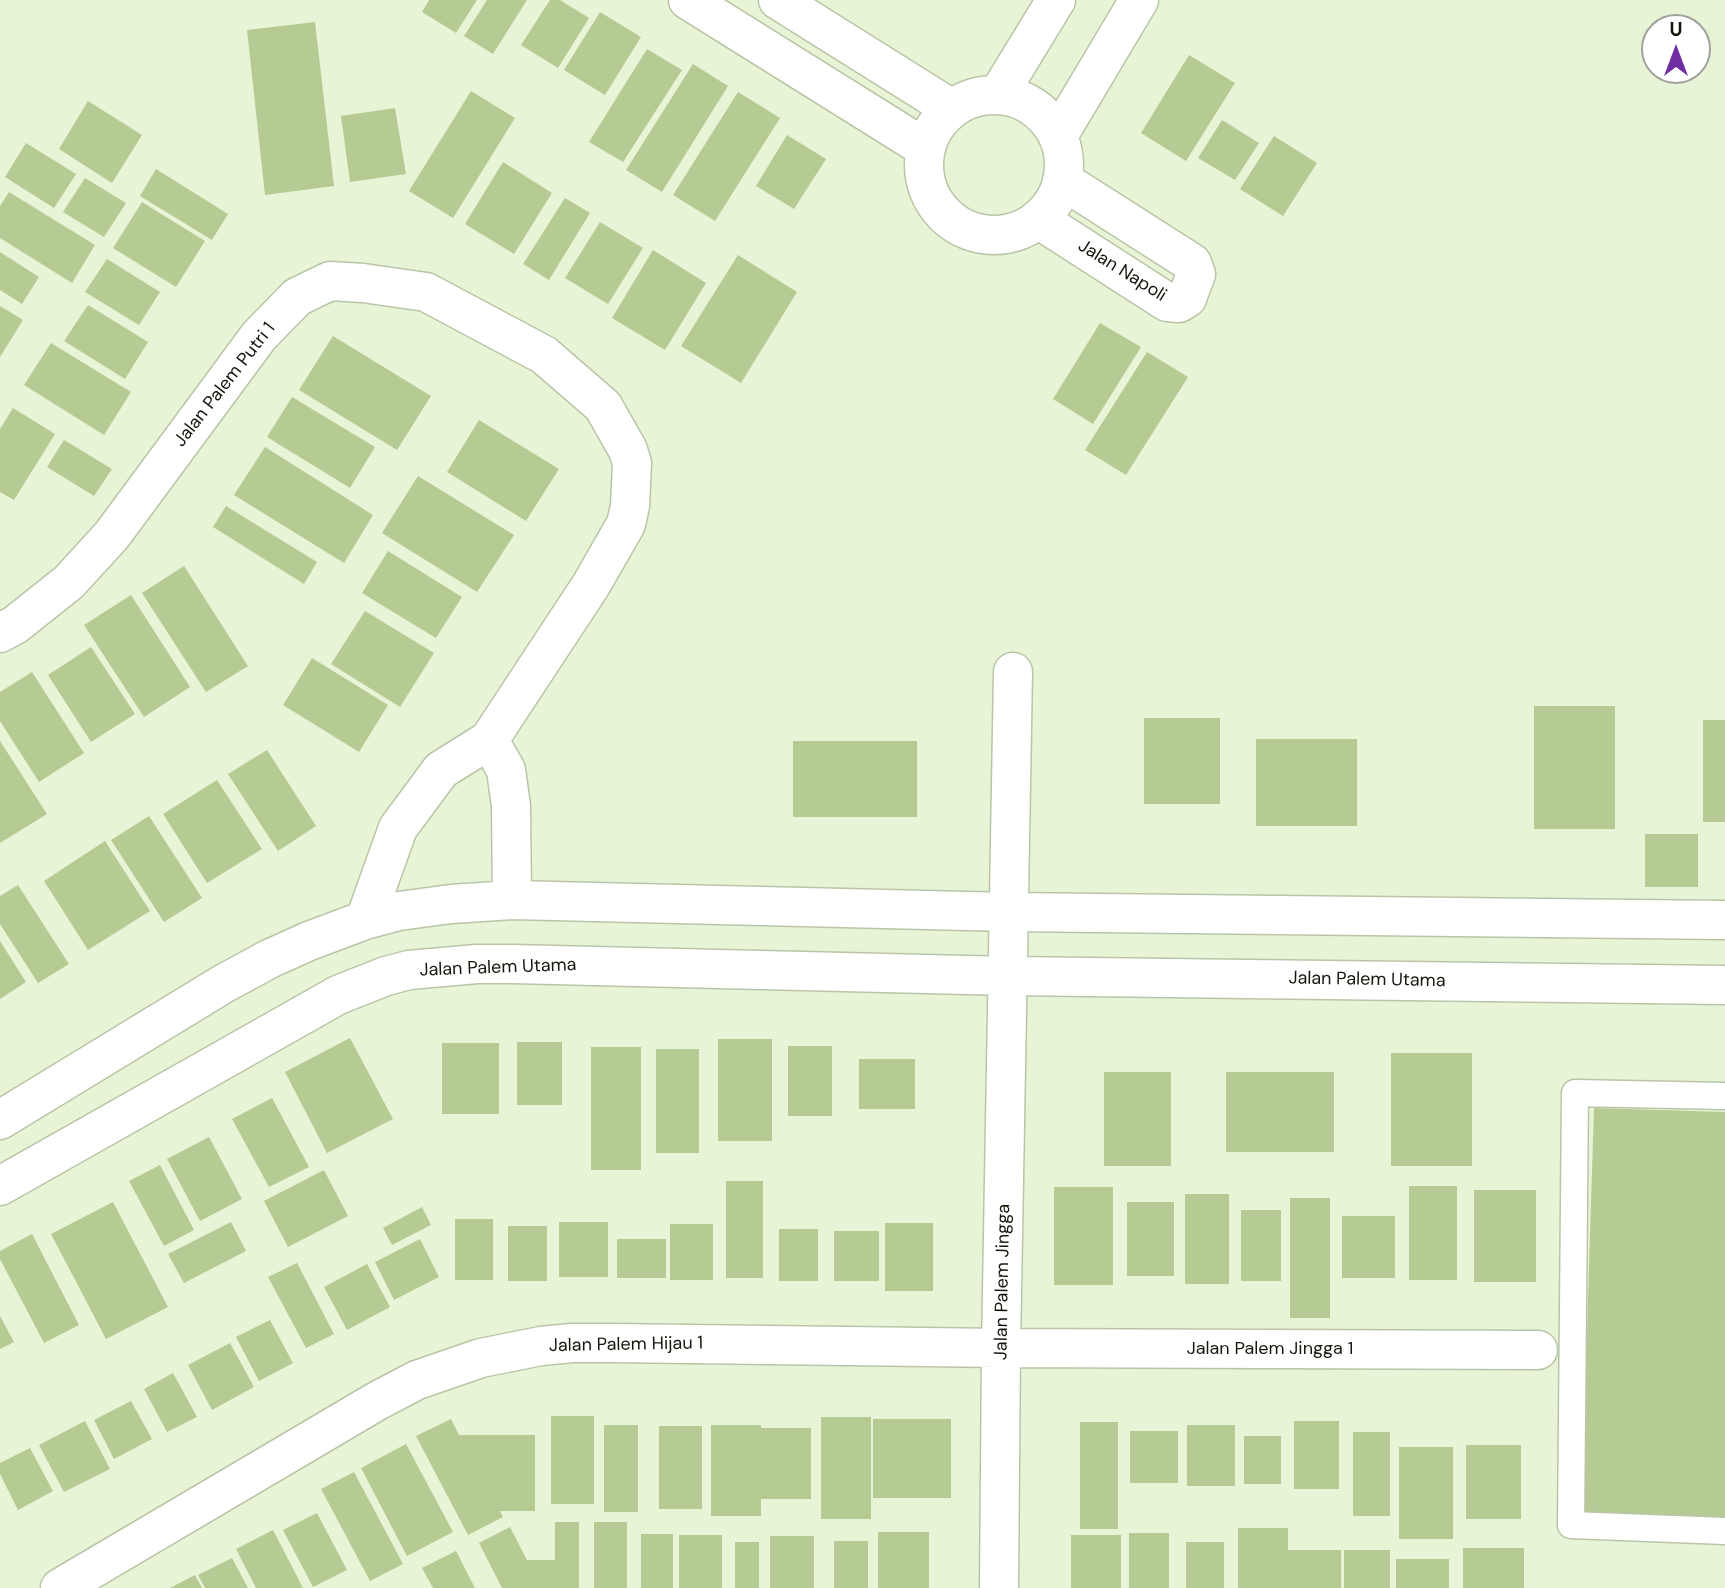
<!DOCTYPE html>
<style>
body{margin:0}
#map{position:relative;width:1725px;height:1588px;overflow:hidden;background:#e8f4d6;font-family:"DM Sans",sans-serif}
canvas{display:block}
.north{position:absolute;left:1641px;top:14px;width:70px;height:70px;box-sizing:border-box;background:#fff;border:2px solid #a1a29e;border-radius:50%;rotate:0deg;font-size:19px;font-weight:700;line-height:28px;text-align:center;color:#13170c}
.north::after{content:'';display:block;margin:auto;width:24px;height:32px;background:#712da2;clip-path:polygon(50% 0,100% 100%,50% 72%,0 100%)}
</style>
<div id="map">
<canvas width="1725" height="1588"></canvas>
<div class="north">U</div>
</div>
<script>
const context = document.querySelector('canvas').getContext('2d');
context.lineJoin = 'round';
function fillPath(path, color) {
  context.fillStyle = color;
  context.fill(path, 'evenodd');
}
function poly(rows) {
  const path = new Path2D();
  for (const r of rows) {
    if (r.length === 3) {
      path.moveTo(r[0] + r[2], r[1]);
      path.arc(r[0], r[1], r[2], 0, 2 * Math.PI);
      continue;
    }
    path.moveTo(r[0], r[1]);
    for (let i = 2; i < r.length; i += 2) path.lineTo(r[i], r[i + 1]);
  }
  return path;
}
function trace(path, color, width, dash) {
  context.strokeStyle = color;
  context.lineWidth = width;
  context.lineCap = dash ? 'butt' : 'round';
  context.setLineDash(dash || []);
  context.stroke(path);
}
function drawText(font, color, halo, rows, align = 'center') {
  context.font = font + ' "DM Sans",sans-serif';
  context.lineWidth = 5;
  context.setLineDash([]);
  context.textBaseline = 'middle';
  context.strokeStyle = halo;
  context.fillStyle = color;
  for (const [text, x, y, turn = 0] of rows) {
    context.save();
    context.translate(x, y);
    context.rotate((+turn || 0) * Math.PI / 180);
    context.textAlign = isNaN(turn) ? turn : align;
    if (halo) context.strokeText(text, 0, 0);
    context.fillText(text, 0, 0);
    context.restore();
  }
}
const building = poly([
 [429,0,477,0,456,33,422,12],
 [487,0,527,0,493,54,464,36],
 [550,0,560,0,589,18,558,68,521,45],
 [600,12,641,37,605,95,564,70],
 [315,22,334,186,265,195,247,30],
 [647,49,682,70,623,162,589,142],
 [1189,55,1235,83,1186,161,1141,133],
 [693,64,728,86,662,192,626,170],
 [471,91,515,118,453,218,409,191],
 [738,92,780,118,715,221,673,195],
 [88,101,142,135,112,183,59,149],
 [395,108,406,174,350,182,341,116],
 [1222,120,1259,143,1235,180,1198,158],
 [787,135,826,159,794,209,756,186],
 [1274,136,1317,163,1283,216,1240,189],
 [26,143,76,174,54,208,5,177],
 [503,162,552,193,514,254,465,224],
 [156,169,228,214,212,240,140,196],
 [85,178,126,203,104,237,63,212],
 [9,192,95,245,72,283,0,238,0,206],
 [565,198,590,213,549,280,523,264],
 [142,202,205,241,176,287,113,248],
 [600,222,643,248,608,304,565,278],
 [653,250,706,283,665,350,612,318],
 [0,252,39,277,22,304,0,290],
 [738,255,797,292,741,383,681,346],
 [107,259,160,292,139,325,85,292],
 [88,305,148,342,125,379,64,341],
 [0,306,23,320,0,357],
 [1100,323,1141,347,1093,424,1053,399],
 [333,336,431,396,397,450,299,390],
 [51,343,131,392,104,435,24,385],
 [1147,352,1188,377,1126,475,1085,450],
 [292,397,375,447,350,488,267,437],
 [13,408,55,434,14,500,0,492,0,429],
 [479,420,559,469,526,521,447,472],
 [64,440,112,469,94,496,47,467],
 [265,447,373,515,344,563,234,495],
 [418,476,514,535,477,592,382,533],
 [226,506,317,562,304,584,213,527],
 [388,551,462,597,436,638,362,593],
 [184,566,248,666,206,692,142,593],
 [131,595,190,687,144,717,84,625],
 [365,611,434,653,400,707,331,664],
 [91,647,135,714,91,742,48,675],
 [312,658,388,705,359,752,283,705],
 [32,672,84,753,39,782,0,721,0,692],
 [1534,706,1615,706,1615,829,1534,829],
 [1144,718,1220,718,1220,804,1144,804],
 [1703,720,1725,720,1725,822,1703,822],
 [1256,739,1357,739,1357,826,1256,826],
 [0,741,47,814,0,843],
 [793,741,917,741,917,817,793,817],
 [267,750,316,826,278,851,228,774],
 [217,780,262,849,207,883,163,814],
 [149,816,202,898,164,922,111,840],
 [1645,834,1698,834,1698,887,1645,887],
 [105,841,150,911,88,950,44,881],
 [18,885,69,964,38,983,0,924,0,896],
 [0,941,26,982,0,999],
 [350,1038,393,1119,327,1153,285,1072],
 [718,1039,772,1039,772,1141,718,1141],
 [517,1042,562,1042,562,1105,517,1105],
 [442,1043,499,1043,499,1114,442,1114],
 [788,1046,832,1046,832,1116,788,1116],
 [591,1047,641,1047,641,1170,591,1170],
 [656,1049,699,1049,699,1153,656,1153],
 [1391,1053,1472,1053,1472,1166,1391,1166],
 [859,1059,915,1059,915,1109,859,1109],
 [1104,1072,1171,1072,1171,1166,1104,1166],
 [1226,1072,1334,1072,1334,1152,1226,1152],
 [272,1098,309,1167,269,1187,232,1119],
 [1594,1108,1725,1112,1725,1522,1581,1518],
 [209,1137,242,1199,200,1221,167,1159],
 [160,1165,194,1230,164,1246,129,1181],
 [324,1170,348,1216,288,1247,264,1201],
 [726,1181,763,1181,763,1278,726,1278],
 [1409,1186,1457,1186,1457,1280,1409,1280],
 [1054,1187,1113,1187,1113,1285,1054,1285],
 [1474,1190,1536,1190,1536,1282,1474,1282],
 [1185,1194,1229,1194,1229,1284,1185,1284],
 [1290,1198,1330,1198,1330,1318,1290,1318],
 [113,1202,168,1307,106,1339,51,1234],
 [1127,1202,1174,1202,1174,1276,1127,1276],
 [422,1207,431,1225,392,1245,383,1228],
 [1241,1210,1281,1210,1281,1281,1241,1281],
 [1342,1216,1395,1216,1395,1278,1342,1278],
 [455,1219,493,1219,493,1280,455,1280],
 [231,1222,246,1251,184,1283,168,1254],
 [559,1222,608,1222,608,1277,559,1277],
 [885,1223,933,1223,933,1291,885,1291],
 [670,1224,713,1224,713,1280,670,1280],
 [508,1226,547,1226,547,1281,508,1281],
 [779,1229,818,1229,818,1281,779,1281],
 [834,1231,879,1231,879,1281,834,1281],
 [32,1234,79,1325,44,1343,0,1259,0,1251],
 [420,1239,439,1277,394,1300,375,1262],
 [617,1239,666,1239,666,1278,617,1278],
 [297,1263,334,1334,306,1348,268,1277],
 [367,1264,390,1307,347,1330,324,1287],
 [0,1316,14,1342,0,1349],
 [270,1320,293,1363,259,1381,236,1337],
 [230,1343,254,1387,212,1410,188,1365],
 [173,1373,197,1417,167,1432,144,1389],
 [131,1401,152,1439,114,1459,94,1420],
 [551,1416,594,1416,594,1504,551,1504],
 [821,1417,871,1417,871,1519,821,1519],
 [451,1419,459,1435,535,1435,535,1511,500,1511,503,1517,468,1535,416,1436],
 [873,1419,951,1419,951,1498,873,1498],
 [85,1421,110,1469,64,1492,39,1445],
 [1294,1421,1339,1421,1339,1489,1294,1489],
 [1080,1422,1118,1422,1118,1529,1080,1529],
 [604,1425,638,1425,638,1512,604,1512],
 [711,1425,761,1425,761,1428,811,1428,811,1499,761,1499,761,1516,711,1516],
 [1187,1425,1235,1425,1235,1486,1187,1486],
 [659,1426,702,1426,702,1509,659,1509],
 [1130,1431,1178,1431,1178,1483,1130,1483],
 [1353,1432,1390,1432,1390,1516,1353,1516],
 [1244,1436,1281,1436,1281,1484,1244,1484],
 [406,1444,453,1532,407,1556,361,1468],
 [1466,1445,1521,1445,1521,1519,1466,1519],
 [1399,1447,1453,1447,1453,1539,1399,1539],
 [30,1448,53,1491,18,1510,0,1474,0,1463],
 [354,1472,403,1564,370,1581,321,1489],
 [317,1513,347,1570,313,1587,283,1530],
 [555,1522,579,1522,579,1588,502,1588,479,1543,510,1527,527,1560,555,1560],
 [594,1522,627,1522,627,1588,594,1588],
 [1238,1528,1288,1528,1288,1550,1341,1550,1341,1588,1238,1588],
 [273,1530,303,1588,256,1588,236,1549],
 [878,1532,929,1532,929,1588,878,1588],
 [1129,1533,1169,1533,1169,1588,1129,1588],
 [641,1534,673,1534,673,1588,641,1588],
 [679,1535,722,1535,722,1588,679,1588],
 [1071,1535,1121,1535,1121,1588,1071,1588],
 [770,1536,814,1536,814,1588,770,1588],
 [834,1541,868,1541,868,1588,834,1588],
 [735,1542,759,1542,759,1588,735,1588],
 [1186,1542,1224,1542,1224,1588,1186,1588],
 [1463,1548,1524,1548,1524,1588,1463,1588],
 [1344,1550,1390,1550,1390,1588,1344,1588],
 [456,1551,475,1588,433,1588,422,1568],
 [232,1558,248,1588,205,1588,198,1575],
 [1396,1559,1449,1559,1449,1588,1396,1588],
 [195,1575,202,1588,170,1588]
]);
const lane = poly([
 [1725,1096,1575,1093,1571,1525,1725,1531]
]);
const street = poly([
 [688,0,925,148],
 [778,0,952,109],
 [994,165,70],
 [998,95,1056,0],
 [1058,136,1139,0],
 [1038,219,1167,302,1179,303,1187,298,1196,274,1192,263,1062,180],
 [0,633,15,625,69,582,112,535,259,336,297,297,330,281,363,283,426,292,544,355,603,406,628,450,632,463,630,506,626,524,591,585,489,740,441,770,398,828,365,920],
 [489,740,506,770,511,806,512,900],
 [0,1120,223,984,269,959,309,941,365,920,399,911,451,904,512,900,1009,912,1725,920],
 [0,1186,338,995,386,976,409,970,477,964,512,964,1009,976,1725,985],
 [60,1588,377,1401,417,1380,481,1358,541,1346,572,1343,612,1343,1001,1348,1538,1350],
 [999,1588,1001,1348,1013,672]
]);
const streetNames = [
 ["Jalan Napoli",1122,271,32],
 ["Jalan Palem Putri 1",225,385,-52],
 ["Jalan Palem Utama",498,968,-2],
 ["Jalan Palem Utama",1367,980,1],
 ["Jalan Palem Jingga",1003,1282,-89],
 ["Jalan Palem Hijau 1",626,1345,-1],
 ["Jalan Palem Jingga 1",1270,1349]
];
fillPath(building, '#b5cb93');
trace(lane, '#bac5a8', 29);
trace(street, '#bac5a8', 41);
trace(lane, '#fff', 26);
trace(street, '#fff', 38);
drawText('18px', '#13170c', '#fff', streetNames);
</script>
